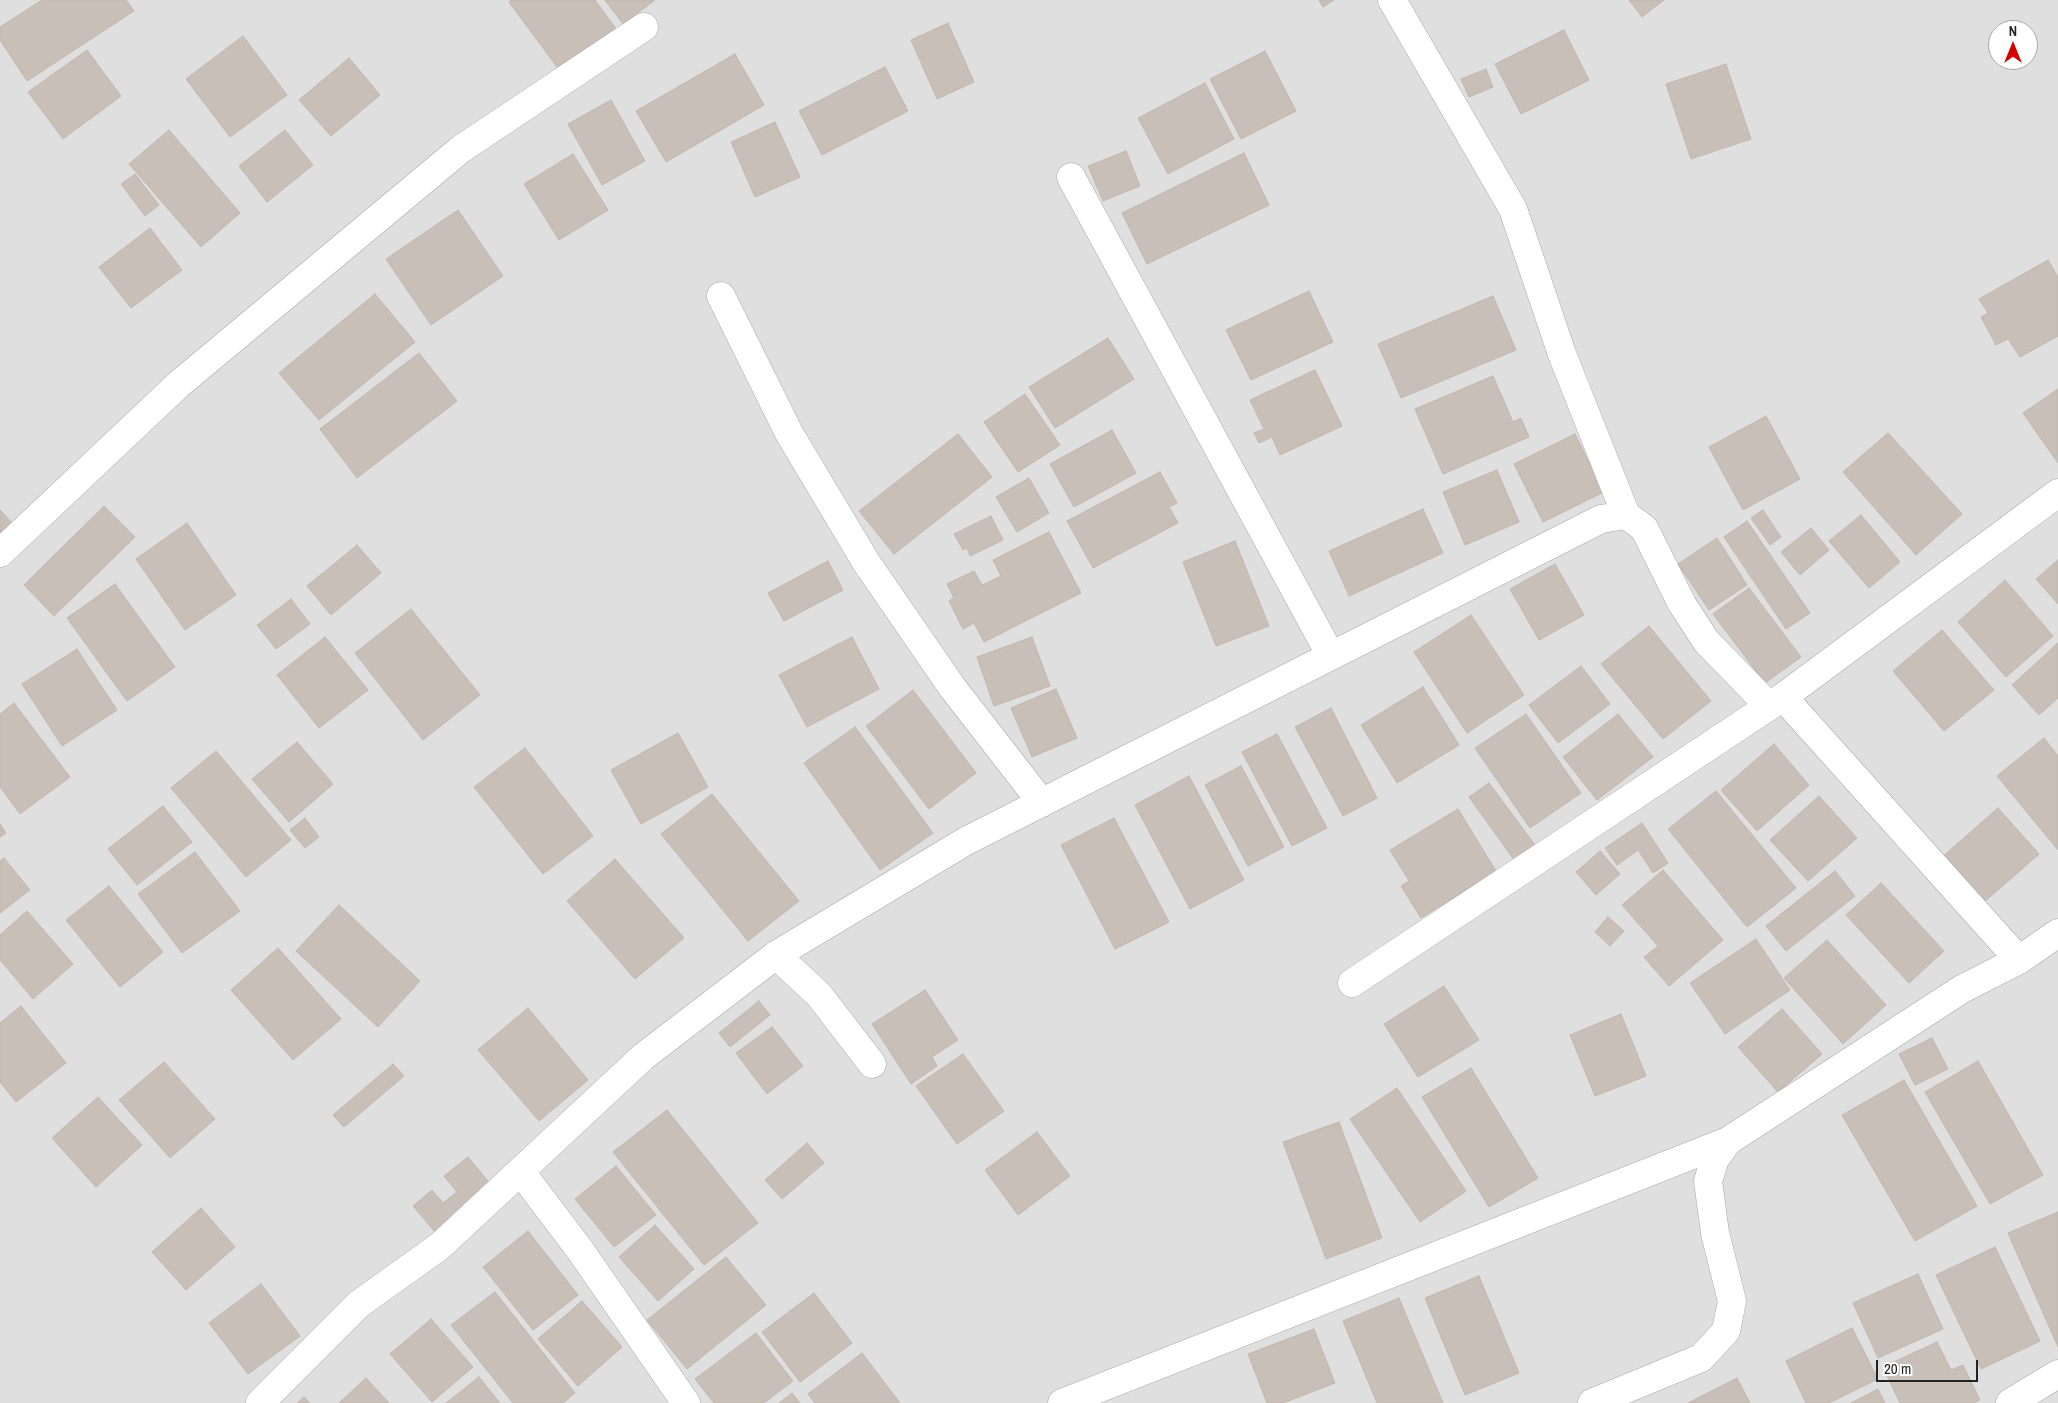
<!DOCTYPE html>
<style>
body{margin:0}
#map{position:relative;width:2058px;height:1403px;overflow:hidden;background:#f2efe9;font-family:"Archivo Narrow",sans-serif}
canvas{display:block}
.north{position:absolute;left:1988px;top:20px;width:50px;height:50px;box-sizing:border-box;background:#fff;border:1px solid #a7a7a7;border-radius:50%;rotate:0deg;font-size:14px;font-weight:700;line-height:20px;text-align:center;color:#222}
.north::after{content:'';display:block;margin:auto;width:18px;height:22px;background:#d40000;clip-path:polygon(50% 0,100% 100%,50% 72%,0 100%)}
.scale{position:absolute;left:1876px;top:1360px;width:102px;height:22px;box-sizing:border-box;border:2px solid #222;border-top:0;padding-left:6px;font-size:15px;line-height:18px;white-space:nowrap;color:#222;-webkit-text-stroke:4px #fff;paint-order:stroke}
</style>
<div id="map">
<canvas width="2058" height="1403"></canvas>
<div class="north">N</div>
<div class="scale">20 m</div>
</div>
<script>
const context = document.querySelector('canvas').getContext('2d');
context.lineJoin = 'round';
function fillPath(path, color) {
  context.fillStyle = color;
  context.fill(path, 'evenodd');
}
function poly(rows) {
  const path = new Path2D();
  for (const r of rows) {
    path.moveTo(r[0], r[1]);
    for (let i = 2; i < r.length; i += 2) path.lineTo(r[i], r[i + 1]);
  }
  return path;
}
function trace(path, color, width, dash) {
  context.strokeStyle = color;
  context.lineWidth = width;
  context.lineCap = dash ? 'butt' : 'round';
  context.setLineDash(dash || []);
  context.stroke(path);
}
const residential = poly([
 [0,0,2058,0,2058,1403,0,1403],
 [1998,30,2028,30,2028,60,1998,60]
]);
const building = poly([
 [42,0,126,0,134,11,27,81,0,40,0,27,42,0],
 [511,0,595,0,617,30,560,71,509,2,511,0],
 [605,0,655,0,623,24,605,0],
 [1319,0,1334,0,1323,7,1319,0],
 [1629,0,1664,0,1642,17,1629,0],
 [948,23,974,82,937,99,911,40,948,23],
 [1564,30,1589,80,1521,114,1495,64,1564,30],
 [243,36,287,95,230,137,186,79,243,36],
 [87,50,121,96,63,139,28,92,87,50],
 [1265,51,1296,111,1241,139,1210,79,1265,51],
 [735,54,764,105,666,162,636,111,735,54],
 [349,58,380,95,331,136,299,100,349,58],
 [1726,64,1751,139,1691,159,1666,84,1726,64],
 [885,67,908,111,822,155,799,111,885,67],
 [1486,69,1493,87,1469,97,1461,79,1486,69],
 [1205,83,1234,139,1168,174,1138,118,1205,83],
 [611,100,645,161,602,185,568,124,611,100],
 [775,122,800,177,755,197,731,142,775,122],
 [169,130,240,213,201,247,129,164,169,130],
 [285,130,313,165,267,202,239,166,285,130],
 [1126,151,1140,186,1103,201,1088,166,1126,151],
 [1244,153,1269,205,1147,264,1122,213,1244,153],
 [573,154,608,210,559,240,524,184,573,154],
 [135,174,159,205,145,216,121,184,135,174],
 [458,210,503,276,431,325,386,259,458,210],
 [150,228,182,270,131,308,99,267,150,228],
 [2048,260,2058,277,2058,336,2020,357,2008,339,1996,345,1981,317,1988,313,1979,299,2048,260],
 [1309,291,1333,342,1251,380,1226,330,1309,291],
 [375,294,415,342,319,420,279,373,375,294],
 [1493,296,1516,350,1401,398,1378,344,1493,296],
 [1108,338,1134,379,1055,428,1029,387,1108,338],
 [419,353,457,401,357,478,320,429,419,353],
 [1315,370,1342,426,1280,455,1272,437,1259,443,1254,433,1264,429,1250,400,1315,370],
 [1493,376,1513,422,1521,418,1529,437,1443,474,1415,409,1493,376],
 [2058,389,2058,463,2023,413,2058,389],
 [1025,394,1060,445,1018,472,984,422,1025,394],
 [1766,416,1800,479,1743,510,1709,447,1766,416],
 [1112,430,1136,473,1074,507,1050,464,1112,430],
 [1888,433,1962,514,1916,555,1843,472,1888,433],
 [958,434,992,477,894,554,859,511,958,434],
 [1575,434,1604,492,1543,522,1514,464,1575,434],
 [1497,470,1519,522,1465,545,1443,492,1497,470],
 [1160,472,1177,503,1169,507,1178,523,1093,568,1067,521,1160,472],
 [1029,478,1049,513,1017,532,996,497,1029,478],
 [104,506,135,537,54,616,24,585,104,506],
 [1423,509,1443,553,1349,596,1329,551,1423,509],
 [0,510,14,525,0,538,0,510],
 [1763,510,1781,537,1770,545,1751,518,1763,510],
 [1861,515,1900,562,1869,588,1829,541,1861,515],
 [991,516,1003,540,970,556,967,548,963,550,954,534,991,516],
 [1747,521,1810,613,1786,629,1724,537,1747,521],
 [187,523,236,595,185,630,136,559,187,523],
 [1811,528,1829,550,1800,575,1781,552,1811,528],
 [1049,532,1081,593,984,642,974,623,963,629,949,601,954,598,947,584,974,571,982,585,1001,576,993,560,1049,532],
 [1717,538,1747,585,1709,610,1678,564,1717,538],
 [1235,541,1269,626,1216,646,1183,562,1235,541],
 [357,545,381,573,331,615,307,586,357,545],
 [2058,560,2058,604,2036,579,2058,560],
 [828,561,843,590,784,621,768,593,828,561],
 [1555,564,1584,615,1539,640,1510,589,1555,564],
 [2005,580,2053,636,2006,677,1958,622,2005,580],
 [115,584,175,667,127,701,67,618,115,584],
 [1749,588,1801,657,1765,683,1713,614,1749,588],
 [291,599,310,624,276,649,257,625,291,599],
 [411,609,480,695,423,740,355,653,411,609],
 [1471,615,1524,695,1467,733,1414,652,1471,615],
 [1649,626,1711,701,1663,739,1601,664,1649,626],
 [1942,630,1994,690,1944,731,1893,671,1942,630],
 [325,637,368,690,319,728,277,675,325,637],
 [852,637,879,689,807,727,779,675,852,637],
 [1032,637,1050,686,994,706,977,657,1032,637],
 [2058,643,2058,698,2039,715,2012,685,2058,643],
 [77,649,117,710,62,746,22,684,77,649],
 [1581,666,1610,704,1558,743,1529,705,1581,666],
 [1423,687,1459,745,1397,783,1361,725,1423,687],
 [1056,689,1077,738,1032,757,1011,708,1056,689],
 [913,690,976,773,929,809,866,726,913,690],
 [14,703,70,777,20,814,0,787,0,714,14,703],
 [1331,708,1377,798,1343,816,1295,727,1331,708],
 [1526,714,1581,793,1530,828,1475,748,1526,714],
 [1618,714,1653,757,1597,800,1563,757,1618,714],
 [855,727,933,833,880,870,804,763,855,727],
 [678,733,708,787,641,824,611,770,678,733],
 [1277,734,1327,828,1292,846,1242,752,1277,734],
 [2044,738,2058,756,2058,850,1997,776,2044,738],
 [297,742,333,784,289,822,252,779,297,742],
 [1774,744,1809,785,1757,831,1721,790,1774,744],
 [525,748,593,836,543,874,474,787,525,748],
 [216,751,291,840,246,877,171,788,216,751],
 [1241,766,1284,847,1248,866,1205,785,1241,766],
 [1189,776,1244,880,1190,909,1135,805,1189,776],
 [1489,783,1538,849,1517,864,1469,797,1489,783],
 [1716,791,1796,888,1747,927,1668,829,1716,791],
 [712,794,799,901,748,941,661,834,712,794],
 [1819,796,1857,838,1808,881,1770,840,1819,796],
 [163,806,192,842,137,885,108,849,163,806],
 [1998,808,2039,854,1982,904,1941,858,1998,808],
 [1458,809,1496,871,1421,918,1401,886,1409,881,1390,850,1458,809],
 [305,818,319,837,305,848,290,830,305,818],
 [1114,818,1169,922,1115,949,1061,845,1114,818],
 [1642,823,1668,863,1653,873,1638,850,1617,865,1605,848,1642,823],
 [0,824,6,833,0,837,0,824],
 [1600,851,1620,874,1596,895,1576,872,1600,851],
 [195,852,240,911,182,953,138,894,195,852],
 [4,858,30,890,0,913,0,861,4,858],
 [615,859,684,938,635,979,567,901,615,859],
 [1663,870,1723,940,1669,986,1644,957,1658,946,1622,905,1663,870],
 [1835,871,1855,896,1786,951,1766,926,1835,871],
 [1881,883,1944,951,1909,983,1846,915,1881,883],
 [109,886,163,952,120,987,66,920,109,886],
 [339,905,420,981,378,1027,296,951,339,905],
 [27,911,73,964,33,999,0,960,0,935,27,911],
 [1608,917,1624,931,1610,946,1595,932,1608,917],
 [1756,939,1790,990,1725,1034,1690,983,1756,939],
 [1827,940,1886,1005,1843,1044,1784,978,1827,940],
 [278,948,341,1019,293,1060,231,990,278,948],
 [1444,986,1479,1040,1418,1077,1384,1024,1444,986],
 [925,990,958,1040,932,1057,937,1066,911,1084,872,1024,925,990],
 [759,1001,770,1015,730,1047,719,1033,759,1001],
 [21,1006,66,1063,16,1102,0,1082,0,1023,21,1006],
 [528,1008,588,1080,539,1121,478,1050,528,1008],
 [1782,1009,1822,1054,1778,1092,1738,1047,1782,1009],
 [1621,1014,1646,1076,1595,1096,1570,1035,1621,1014],
 [772,1027,803,1066,767,1094,736,1053,772,1027],
 [1932,1038,1948,1069,1915,1085,1899,1054,1932,1038],
 [963,1054,1004,1111,957,1144,916,1086,963,1054],
 [1978,1061,2043,1175,1990,1204,1925,1092,1978,1061],
 [164,1062,215,1119,170,1158,119,1100,164,1062],
 [393,1064,404,1076,344,1127,333,1115,393,1064],
 [1471,1068,1538,1178,1489,1207,1422,1097,1471,1068],
 [1904,1080,1977,1206,1915,1241,1842,1115,1904,1080],
 [1397,1088,1466,1191,1420,1222,1350,1119,1397,1088],
 [98,1097,142,1145,96,1187,52,1138,98,1097],
 [667,1110,758,1223,704,1265,613,1152,667,1110],
 [1339,1122,1382,1238,1326,1259,1283,1142,1339,1122],
 [1037,1132,1070,1176,1018,1215,985,1170,1037,1132],
 [807,1143,824,1163,782,1199,765,1180,807,1143],
 [468,1157,492,1186,435,1232,413,1206,432,1190,443,1203,457,1192,444,1176,468,1157],
 [616,1166,656,1215,614,1247,575,1199,616,1166],
 [201,1208,235,1247,186,1290,152,1252,201,1208],
 [2058,1212,2058,1347,2008,1233,2058,1212],
 [655,1225,694,1269,658,1301,619,1257,655,1225],
 [528,1231,578,1295,533,1330,483,1267,528,1231],
 [1995,1247,2040,1341,1981,1369,1936,1275,1995,1247],
 [726,1257,766,1305,687,1369,647,1320,726,1257],
 [1918,1274,1943,1329,1878,1358,1853,1303,1918,1274],
 [1479,1276,1519,1373,1465,1395,1425,1298,1479,1276],
 [261,1284,300,1336,248,1374,209,1323,261,1284],
 [495,1292,575,1393,563,1403,513,1403,451,1325,495,1292],
 [814,1293,852,1343,800,1382,762,1332,814,1293],
 [1399,1298,1443,1403,1377,1403,1343,1321,1399,1298],
 [582,1301,622,1347,578,1386,538,1339,582,1301],
 [431,1319,473,1367,432,1402,390,1354,431,1319],
 [1852,1328,1878,1379,1829,1403,1806,1403,1786,1361,1852,1328],
 [1314,1329,1335,1383,1283,1403,1267,1403,1248,1354,1314,1329],
 [756,1333,793,1381,764,1403,714,1403,695,1379,756,1333],
 [1937,1342,1951,1370,1963,1365,1980,1400,1974,1403,1900,1403,1883,1367,1937,1342],
 [862,1353,900,1403,815,1403,808,1394,862,1353],
 [479,1377,500,1403,446,1403,479,1377],
 [366,1378,389,1403,339,1403,366,1378],
 [1737,1378,1750,1403,1688,1403,1737,1378],
 [1878,1389,1885,1403,1851,1403,1878,1389],
 [792,1393,800,1403,779,1403,792,1393],
 [304,1397,310,1403,297,1403,304,1397]
]);
const minor = poly([
 [1392,0,1513,209,1562,354,1626,515],
 [1071,177,1331,656],
 [721,296,789,433,866,562,952,687,1042,803],
 [0,553,179,384,461,149,644,27],
 [1783,697,2019,960],
 [776,955,819,995,872,1064],
 [1352,983,1783,697,2058,493],
 [521,1172,580,1250,686,1403],
 [260,1403,359,1304,440,1246,644,1056,776,955,966,841,1601,519,1626,515,1644,528,1682,604,1706,641,1769,706],
 [1062,1403,1728,1141,1962,989,2019,960,2058,933],
 [1592,1403,1701,1358,1726,1331,1732,1301,1715,1233,1708,1181,1715,1159,1728,1141],
 [2010,1403,2058,1374]
]);
fillPath(residential, '#e0dfdf');
fillPath(building, '#c7bfb8');
trace(building, '#c4b6ab', 1);
trace(minor, '#a9a9a9', 29);
trace(minor, '#fff', 28);
</script>
